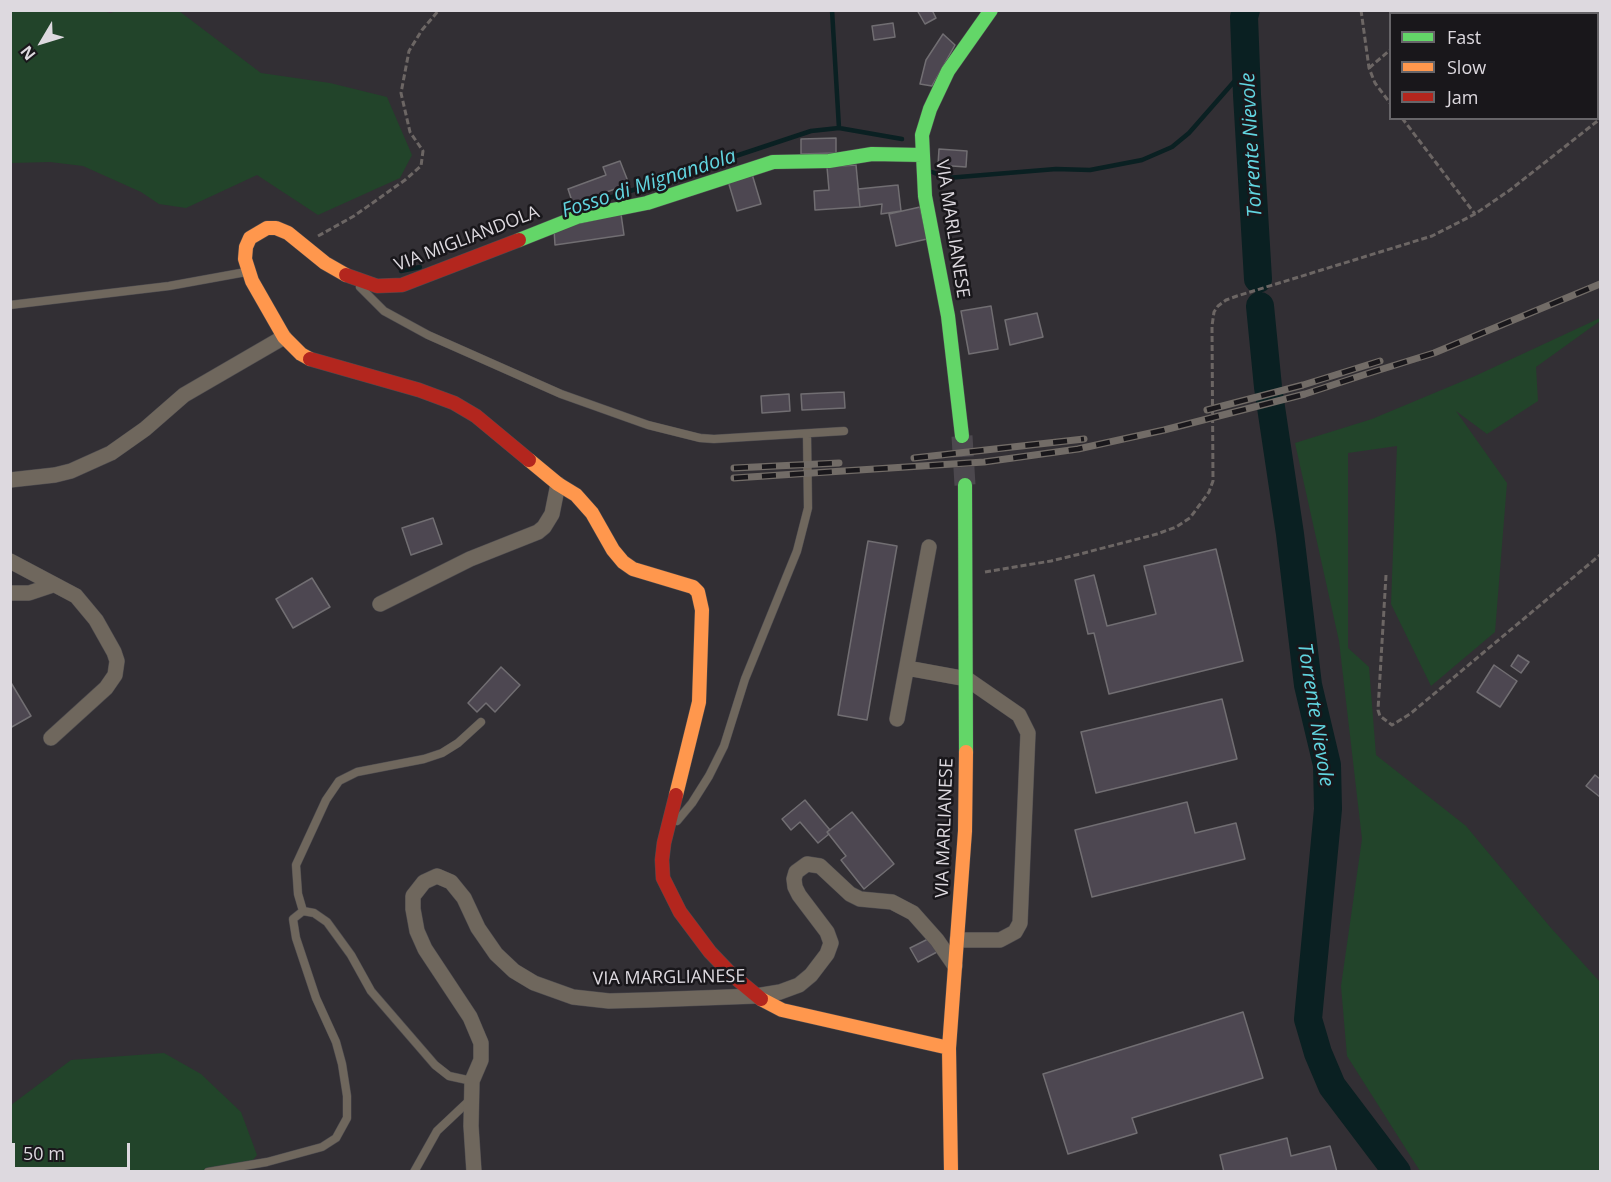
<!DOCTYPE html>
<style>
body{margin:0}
#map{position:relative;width:1611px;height:1182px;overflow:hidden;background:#322f34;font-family:"Open Sans",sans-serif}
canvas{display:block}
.frame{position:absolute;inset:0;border:12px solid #ddd9df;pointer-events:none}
.legend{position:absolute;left:1389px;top:12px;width:210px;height:108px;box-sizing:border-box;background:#19171b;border:2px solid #676569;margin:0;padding:8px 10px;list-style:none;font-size:18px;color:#ddd9df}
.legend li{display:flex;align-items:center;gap:12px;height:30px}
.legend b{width:30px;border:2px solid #676569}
.north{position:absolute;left:12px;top:12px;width:60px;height:60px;-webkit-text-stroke:4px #19171b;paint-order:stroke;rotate:232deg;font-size:16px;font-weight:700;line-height:24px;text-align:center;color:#ddd9df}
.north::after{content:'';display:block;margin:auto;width:21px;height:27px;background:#ddd9df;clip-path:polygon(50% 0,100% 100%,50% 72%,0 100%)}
.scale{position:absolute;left:12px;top:1143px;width:118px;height:27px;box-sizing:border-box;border:3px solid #ddd9df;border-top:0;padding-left:8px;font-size:18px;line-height:21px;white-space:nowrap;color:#ddd9df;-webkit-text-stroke:4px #19171b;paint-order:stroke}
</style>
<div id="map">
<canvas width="1611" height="1182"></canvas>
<div class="frame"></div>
<ul class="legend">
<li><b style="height:8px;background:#63d668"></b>Fast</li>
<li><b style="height:8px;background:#ff974d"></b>Slow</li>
<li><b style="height:8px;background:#b3261e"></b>Jam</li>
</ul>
<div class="north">N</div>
<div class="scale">50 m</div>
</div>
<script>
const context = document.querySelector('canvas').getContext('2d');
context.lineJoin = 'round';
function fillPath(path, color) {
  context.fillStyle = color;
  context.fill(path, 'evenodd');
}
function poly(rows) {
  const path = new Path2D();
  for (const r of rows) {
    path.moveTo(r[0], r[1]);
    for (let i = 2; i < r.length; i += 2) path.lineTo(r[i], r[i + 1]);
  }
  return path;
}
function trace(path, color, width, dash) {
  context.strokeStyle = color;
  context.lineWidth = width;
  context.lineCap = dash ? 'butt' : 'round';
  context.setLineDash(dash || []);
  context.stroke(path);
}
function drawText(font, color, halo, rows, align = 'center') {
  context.font = font + ' "Open Sans",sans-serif';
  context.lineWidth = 5;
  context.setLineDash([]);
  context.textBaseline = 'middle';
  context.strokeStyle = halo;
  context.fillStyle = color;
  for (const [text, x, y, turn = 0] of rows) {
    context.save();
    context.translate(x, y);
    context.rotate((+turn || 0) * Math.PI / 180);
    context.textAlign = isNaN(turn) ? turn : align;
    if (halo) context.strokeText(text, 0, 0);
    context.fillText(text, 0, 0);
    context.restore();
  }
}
const green = poly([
 [104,11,110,13,121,10,179,11,261,73,330,83,387,97,412,155,400,178,318,215,257,175,186,208,159,204,141,192,83,166,50,162,11,163,11,11],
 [1600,318,1600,321,1536,367,1538,401,1487,434,1456,411,1507,483,1495,632,1431,686,1391,604,1397,446,1348,453,1348,648,1369,667,1376,755,1466,826,1551,928,1600,982,1600,1171,1420,1171,1347,1056,1341,986,1362,839,1339,641,1295,443,1372,419,1475,376],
 [164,1053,201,1074,241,1112,257,1155,244,1171,11,1172,11,1105,71,1060]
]);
const stream = poly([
 [832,10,839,128],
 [932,172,947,178,1056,169,1090,170,1142,160,1172,147,1189,133,1246,68],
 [588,205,811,131,839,128,902,139],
 [401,271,420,267]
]);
const river = poly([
 [1246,10,1244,17,1247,95,1258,279],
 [1260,306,1268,387,1290,534,1308,685,1327,765,1328,809,1308,1019,1318,1053,1332,1086,1397,1172]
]);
const building = poly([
 [917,10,932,10,936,18,925,24,917,10],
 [893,23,895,37,874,40,872,26,893,23],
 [943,34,955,45,932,86,920,84,926,60,943,34],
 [836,138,836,153,801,154,801,139,836,138],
 [939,149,967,151,966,167,938,165,939,149],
 [620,161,629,184,573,204,568,189,606,175,603,167,620,161],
 [856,165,860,207,815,210,814,191,829,190,827,167,856,165],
 [752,174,761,204,737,211,728,181,752,174],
 [898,185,901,211,881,214,882,204,860,207,858,189,898,185],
 [920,207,927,239,896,246,889,214,920,207],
 [621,214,624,235,555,245,554,229,621,214],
 [991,306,998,349,969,354,961,311,991,306],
 [1037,313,1043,337,1010,345,1005,320,1037,313],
 [844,392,845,408,802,410,801,394,844,392],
 [789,394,790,411,762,413,761,396,789,394],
 [433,518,442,544,411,555,402,528,433,518],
 [868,541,897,546,867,720,838,715,868,541],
 [1216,549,1243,661,1109,694,1094,633,1088,634,1075,580,1094,575,1107,626,1156,614,1144,566,1216,549],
 [312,578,330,607,293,628,276,599,312,578],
 [1518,655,1529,662,1521,673,1511,666,1518,655],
 [1494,665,1517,681,1500,707,1477,692,1494,665],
 [501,667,520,685,495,712,486,703,477,712,468,703,501,667],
 [10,681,31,716,10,728,10,681],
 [1222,699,1237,759,1096,793,1081,732,1222,699],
 [1595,775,1600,779,1600,797,1586,786,1595,775],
 [805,800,830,830,827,832,829,834,818,843,800,822,791,830,782,819,805,800],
 [1187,802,1195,833,1236,823,1245,859,1092,897,1075,830,1187,802],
 [852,812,894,864,864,889,841,860,846,856,827,832,852,812],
 [930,938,937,952,918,962,910,948,930,938],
 [1243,1012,1263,1078,1132,1118,1137,1133,1068,1154,1043,1074,1243,1012],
 [1287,1138,1291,1156,1330,1146,1337,1172,1224,1172,1220,1155,1287,1138]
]);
const secondaryTunnel = poly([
 [962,436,965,485]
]);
const path = poly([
 [1361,10,1369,68,1375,83,1390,103],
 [1536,10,1539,14],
 [1434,14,1438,10],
 [1369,68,1390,50],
 [1598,82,1600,86],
 [1402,118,1475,214],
 [318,236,354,216,405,180,421,166,423,151,410,132,401,93,409,51,422,30,439,10],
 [985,572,1051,561,1080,554,1157,534,1176,527,1190,518,1209,492,1213,481,1212,326,1214,312,1218,306,1226,300,1237,296,1432,236,1475,214,1510,190,1600,119],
 [1386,575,1378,710,1380,716,1392,725,1410,714,1600,555]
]);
const lane = poly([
 [360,287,384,311,428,335,561,394,648,425,700,438,714,439,844,431],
 [10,305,169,286,246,272],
 [677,821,692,803,709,776,724,746,745,679,797,551,808,508,807,434],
 [303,911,298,894,296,865,326,800,339,781,357,772,424,759,442,753,458,743,481,722],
 [208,1172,267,1162,322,1147,336,1138,347,1118,347,1096,342,1064,336,1042,316,998,296,938,293,919,303,911,314,913,327,922,351,955,371,991,435,1065,449,1076,472,1081],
 [414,1172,437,1131,472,1098]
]);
const street = poly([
 [10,480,55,475,71,471,111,453,145,429,184,395,284,337],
 [10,561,76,596,96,620,114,652,117,661,115,675,106,688,51,738],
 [10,593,29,593,53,585],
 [380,604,470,559,538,532,544,527,552,514,558,484],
 [907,668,967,679,1019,715,1028,733,1020,923,1015,932,1000,940,957,940],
 [897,719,929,547],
 [474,1172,471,1126,472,1081,481,1060,481,1043,470,1017,425,949,417,931,413,909,413,896,424,882,437,876,451,882,464,898,478,928,496,954,514,971,534,983,573,997,609,1001,647,1000,756,996,780,992,799,985,811,975,827,954,831,943,827,932,799,895,795,887,794,879,796,872,807,864,820,866,850,894,860,899,892,902,913,913,937,940,955,966]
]);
const fast = poly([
 [519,240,577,217,647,203,773,162,829,161,872,154,922,155],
 [962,436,948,316,925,196,922,135,930,109,948,71,991,10],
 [965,485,966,752]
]);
const slow = poly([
 [310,359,301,354,284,337,252,281,245,259,246,247,250,238,267,228,276,228,288,233,325,263,346,275],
 [529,460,558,484,576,495,592,513,613,550,623,562,633,569,693,587,698,592,702,610,699,702,676,795],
 [761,999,782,1010,949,1048],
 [951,1172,949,1048,965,831,966,752]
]);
const jam = poly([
 [346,275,377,286,402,285,519,240],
 [310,359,419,390,454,403,476,416,529,460],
 [676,795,664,843,662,860,663,878,680,912,710,952,732,975,761,999]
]);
const rail = poly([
 [1207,410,1303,385,1380,361],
 [914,458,1084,439],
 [734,468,839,463],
 [734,478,984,462,1078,449,1164,430,1305,394,1363,375,1434,353,1600,284]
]);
const streetNames = [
 ["VIA MARLIANESE",952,229,81],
 ["VIA MIGLIANDOLA",467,239,-21],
 ["VIA MARLIANESE",945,828,-88],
 ["VIA MARGLIANESE",669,978,-1]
];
const waterNames = [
 ["Torrente Nievole",1252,145,-93],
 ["Fosso di Mignandola",649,184,-18],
 ["Torrente Nievole",1315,715,81]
];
fillPath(green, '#22442a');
trace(stream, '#0a2022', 4.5);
trace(river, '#0a2022', 28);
fillPath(building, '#4d4751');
trace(building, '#716e72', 1.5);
trace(secondaryTunnel, '#4c484e', 21, [21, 10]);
trace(lane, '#4d4b4f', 9);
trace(street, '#4d4b4f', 16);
trace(fast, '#4d4b4f', 15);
trace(slow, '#4d4b4f', 15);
trace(jam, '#4d4b4f', 15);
trace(path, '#6c6664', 3, [6, 3]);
trace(lane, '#6f675d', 8);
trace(street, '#6f675d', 15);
trace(fast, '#63d668', 14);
trace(slow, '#ff974d', 14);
trace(jam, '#b3261e', 14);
trace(rail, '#726c67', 7);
trace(rail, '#19171b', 4.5, [14]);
drawText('18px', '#ddd9df', '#19171b', streetNames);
drawText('italic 20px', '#61d5e0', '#19171b', waterNames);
</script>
